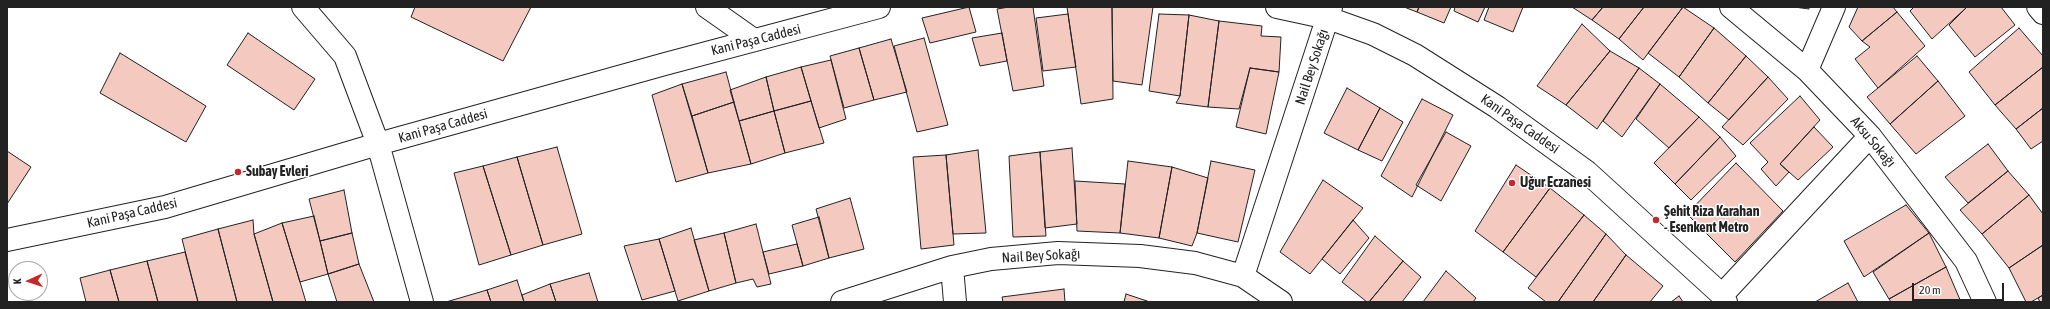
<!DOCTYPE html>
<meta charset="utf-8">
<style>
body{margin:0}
#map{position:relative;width:2050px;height:309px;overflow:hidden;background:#fff;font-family:"Asap Condensed",sans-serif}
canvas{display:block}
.frame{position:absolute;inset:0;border:8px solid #222;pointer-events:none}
.north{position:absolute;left:8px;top:261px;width:40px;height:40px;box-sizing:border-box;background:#fff;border:1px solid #a7a7a7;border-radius:50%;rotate:267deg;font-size:11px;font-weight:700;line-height:16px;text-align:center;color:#222}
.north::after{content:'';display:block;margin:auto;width:14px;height:18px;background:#c62828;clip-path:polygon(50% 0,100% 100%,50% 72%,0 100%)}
.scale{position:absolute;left:1912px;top:283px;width:92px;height:18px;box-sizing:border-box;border:2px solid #222;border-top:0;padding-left:5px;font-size:12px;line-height:14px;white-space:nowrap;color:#222;-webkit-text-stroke:3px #fff;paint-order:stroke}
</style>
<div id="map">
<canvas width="2050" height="309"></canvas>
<div class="frame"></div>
<div class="north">K</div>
<div class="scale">20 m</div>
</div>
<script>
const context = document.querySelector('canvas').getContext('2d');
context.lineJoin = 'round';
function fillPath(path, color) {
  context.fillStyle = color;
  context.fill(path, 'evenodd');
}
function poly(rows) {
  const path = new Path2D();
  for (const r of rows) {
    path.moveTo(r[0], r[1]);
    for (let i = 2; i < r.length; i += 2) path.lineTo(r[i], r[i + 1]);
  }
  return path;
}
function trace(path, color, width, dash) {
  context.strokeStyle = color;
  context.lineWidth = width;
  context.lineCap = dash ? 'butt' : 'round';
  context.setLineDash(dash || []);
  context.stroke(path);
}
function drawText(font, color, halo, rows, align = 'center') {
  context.font = font + ' "Asap Condensed",sans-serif';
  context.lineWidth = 3;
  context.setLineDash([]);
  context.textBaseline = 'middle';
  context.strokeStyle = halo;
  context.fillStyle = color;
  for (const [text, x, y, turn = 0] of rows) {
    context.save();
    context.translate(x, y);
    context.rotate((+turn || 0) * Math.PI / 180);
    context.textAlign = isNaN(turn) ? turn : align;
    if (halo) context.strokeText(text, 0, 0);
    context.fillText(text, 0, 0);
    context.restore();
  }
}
const building = poly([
 [415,7,531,7,503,61,411,17,415,7],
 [969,7,976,32,930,43,922,18,969,7],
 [1009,7,1033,7,1044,86,1013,91,997,9,1009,7],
 [1067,7,1112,7,1113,99,1081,104,1067,7],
 [1112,7,1153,7,1142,85,1113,81,1112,7],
 [1404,7,1419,7,1417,12,1404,7],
 [1419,7,1451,7,1444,23,1417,12,1419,7],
 [1455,7,1485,7,1478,22,1454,11,1455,7],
 [1489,7,1523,7,1513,32,1484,20,1489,7],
 [1572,7,1603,7,1592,20,1572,7],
 [1603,7,1644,7,1619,39,1592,20,1603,7],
 [1644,7,1683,7,1643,60,1619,39,1644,7],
 [1683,7,1714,28,1679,77,1648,53,1683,7],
 [1794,7,1809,7,1809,9,1794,7],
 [1858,7,1893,7,1897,12,1862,41,1849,27,1858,7],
 [1914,7,1967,7,1932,39,1910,11,1914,7],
 [1967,7,2001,7,2015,25,1975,57,1949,25,1967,7],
 [1897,12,1925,46,1878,88,1855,59,1870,47,1862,41,1897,12],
 [1068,14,1076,67,1043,71,1036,18,1068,14],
 [1159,14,1189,15,1180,96,1149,91,1159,14],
 [1189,15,1219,21,1208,107,1176,103,1180,96,1189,15],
 [1219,21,1262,26,1261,36,1281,37,1279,72,1250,68,1239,109,1208,107,1219,21],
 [1582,24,1610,51,1566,105,1537,86,1582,24],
 [1714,28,1746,56,1708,103,1679,77,1714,28],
 [2019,28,2043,56,2043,67,1995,105,1969,72,2019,28],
 [248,33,315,79,294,110,227,65,248,33],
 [1002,33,1007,61,980,66,972,38,1002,33],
 [924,38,948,125,917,132,894,46,924,38],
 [891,39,907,92,874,100,859,48,891,39],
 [859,48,874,100,844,108,830,56,859,48],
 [1610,51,1639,68,1597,129,1566,105,1610,51],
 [120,53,206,106,186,142,100,93,120,53],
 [1746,56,1768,77,1729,120,1708,103,1746,56],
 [1917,56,1938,81,1890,124,1867,97,1917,56],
 [831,60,846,119,819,128,801,67,831,60],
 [801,67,811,101,774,111,766,77,801,67],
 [2043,67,2043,108,2016,129,1995,105,2043,67],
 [1250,68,1279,72,1266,134,1236,127,1250,68],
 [1639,68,1660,84,1622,137,1603,121,1639,68],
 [726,72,734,102,692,116,682,84,726,72],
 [766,77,774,111,739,121,730,90,766,77],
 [1768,77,1788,99,1743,145,1722,127,1768,77],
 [1938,81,1965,116,1916,154,1890,124,1938,81],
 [682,84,708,173,676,182,652,95,682,84],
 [1660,84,1699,117,1669,148,1636,119,1660,84],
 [1347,88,1380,108,1358,150,1324,133,1347,88],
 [1800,96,1820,120,1780,164,1789,172,1776,186,1761,169,1768,162,1750,143,1800,96],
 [1422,99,1453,115,1412,197,1381,176,1422,99],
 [811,101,824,143,785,153,774,111,811,101],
 [734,102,751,164,708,173,692,116,734,102],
 [1380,108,1403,122,1382,161,1358,150,1380,108],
 [2043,108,2043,141,2031,149,2016,129,2043,108],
 [774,111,785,153,751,164,739,121,774,111],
 [1699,117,1720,137,1675,184,1654,163,1699,117],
 [1814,127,1833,147,1798,180,1780,164,1814,127],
 [1446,132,1471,146,1441,201,1416,185,1446,132],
 [1720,137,1736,156,1691,200,1675,184,1720,137],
 [1988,144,2008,171,1968,203,1945,177,1988,144],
 [557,147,582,234,543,245,517,157,557,147],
 [1072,148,1077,224,1045,228,1040,152,1072,148],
 [978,150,986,233,953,234,946,155,978,150],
 [7,151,31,167,7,204,7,151],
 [1040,152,1046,236,1013,237,1009,156,1040,152],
 [946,155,954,245,921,249,913,157,946,155],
 [517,157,543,245,511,255,483,166,517,157],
 [1128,161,1172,167,1159,238,1120,233,1128,161],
 [1211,161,1255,170,1238,242,1197,233,1211,161],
 [1736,163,1783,211,1735,262,1687,214,1736,163],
 [1516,165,1550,188,1503,252,1475,231,1516,165],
 [483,166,511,255,479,265,454,173,483,166],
 [1172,167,1208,178,1197,233,1192,246,1159,238,1172,167],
 [2008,171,2029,195,1982,234,1960,210,2008,171],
 [1323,180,1363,208,1310,274,1280,252,1323,180],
 [1075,181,1125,184,1120,233,1077,231,1075,181],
 [1550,188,1584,215,1536,277,1503,252,1550,188],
 [344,190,352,233,320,241,309,199,344,190],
 [2029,195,2043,214,2043,245,2009,268,1982,234,2029,195],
 [850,198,864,249,829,258,816,209,850,198],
 [1906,205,1929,233,1864,277,1844,241,1906,205],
 [1584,215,1606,234,1558,302,1546,302,1528,288,1584,215],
 [314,216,328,274,300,282,282,223,314,216],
 [819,217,829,258,803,266,792,225,819,217],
 [253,220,254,234,273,302,237,302,218,229,253,220],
 [1353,220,1369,238,1340,274,1322,259,1353,220],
 [282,223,300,282,306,302,273,302,254,234,282,223],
 [756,224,771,284,757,287,753,279,736,283,724,233,756,224],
 [691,228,709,291,678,301,659,239,691,228],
 [218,229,237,302,198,302,182,239,218,229],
 [352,233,359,264,328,274,320,241,352,233],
 [724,233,736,283,709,291,694,240,724,233],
 [1929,233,1946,267,1889,299,1873,272,1929,233],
 [1606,234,1626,255,1593,302,1558,302,1606,234],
 [1375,236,1403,261,1369,302,1367,302,1342,282,1375,236],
 [659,239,675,291,642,300,624,246,659,239],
 [797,244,803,266,769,274,763,252,797,244],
 [2043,245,2043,295,2031,302,2026,302,2009,268,2043,245],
 [185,252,198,302,158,302,147,261,185,252],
 [1626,255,1663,286,1650,302,1593,302,1626,255],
 [147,261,158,302,119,302,110,270,147,261],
 [1403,261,1421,277,1402,302,1369,302,1403,261],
 [359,264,374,302,337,302,328,274,359,264],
 [1946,267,1961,302,1891,302,1889,299,1946,267],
 [110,270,119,302,86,302,80,278,110,270],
 [1446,271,1476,298,1473,302,1423,302,1446,271],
 [589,273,598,302,556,302,550,284,589,273],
 [517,280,524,302,491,302,487,290,517,280],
 [1848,283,1858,302,1815,302,1848,283],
 [550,284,556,302,524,302,522,295,550,284],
 [1064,289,1065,302,1003,302,1002,297,1064,289],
 [487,290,491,302,446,302,487,290],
 [1126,294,1150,302,1124,302,1126,294],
 [2043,295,2043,302,2040,302,2038,298,2043,295],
 [1679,296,1683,302,1671,302,1679,296]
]);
const minor = poly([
 [303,7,345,56,378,144,422,302],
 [707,7,754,40],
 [1277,7,1328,18,1373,34,1415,55,1497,107,1587,172,1722,295,1726,302],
 [1731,7,1807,70,1870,136,1966,261,1985,302],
 [2038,7,2043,13],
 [1807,70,1834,7],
 [7,240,165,207,378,144,665,64,879,7],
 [952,267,955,302],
 [1722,295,1870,136],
 [842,302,952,267,991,259,1058,253,1140,256,1195,263,1243,276],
 [1281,302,1243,276,1331,7]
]);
const markers = [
 [238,172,4,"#c62828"],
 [1512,183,4,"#c62828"],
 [1656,220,4,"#c62828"]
];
const streetNames = [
 ["Kani Paşa Caddesi",756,40,-14],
 ["Nail Bey Sokağı",1312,67,-72],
 ["Kani Paşa Caddesi",1520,124,35],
 ["Kani Paşa Caddesi",443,126,-16],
 ["Aksu Sokağı",1873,142,50],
 ["Kani Paşa Caddesi",132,213,-13],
 ["Nail Bey Sokağı",1041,256,-3]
];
const poiNames = [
 ["Subay Evleri",246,172],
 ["Uğur Eczanesi",1520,183],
 ["Şehi̇t Riza Karahan",1664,212],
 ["- Esenkent Metro",1664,228]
];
fillPath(building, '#f3c9c0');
trace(building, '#222', 1);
trace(minor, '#222', 24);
trace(minor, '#fff', 22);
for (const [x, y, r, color] of markers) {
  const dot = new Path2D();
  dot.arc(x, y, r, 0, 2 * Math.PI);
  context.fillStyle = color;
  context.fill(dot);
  trace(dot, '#fff', 1.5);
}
drawText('14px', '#222', '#fff', streetNames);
drawText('bold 14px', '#222', '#fff', poiNames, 'left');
</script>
